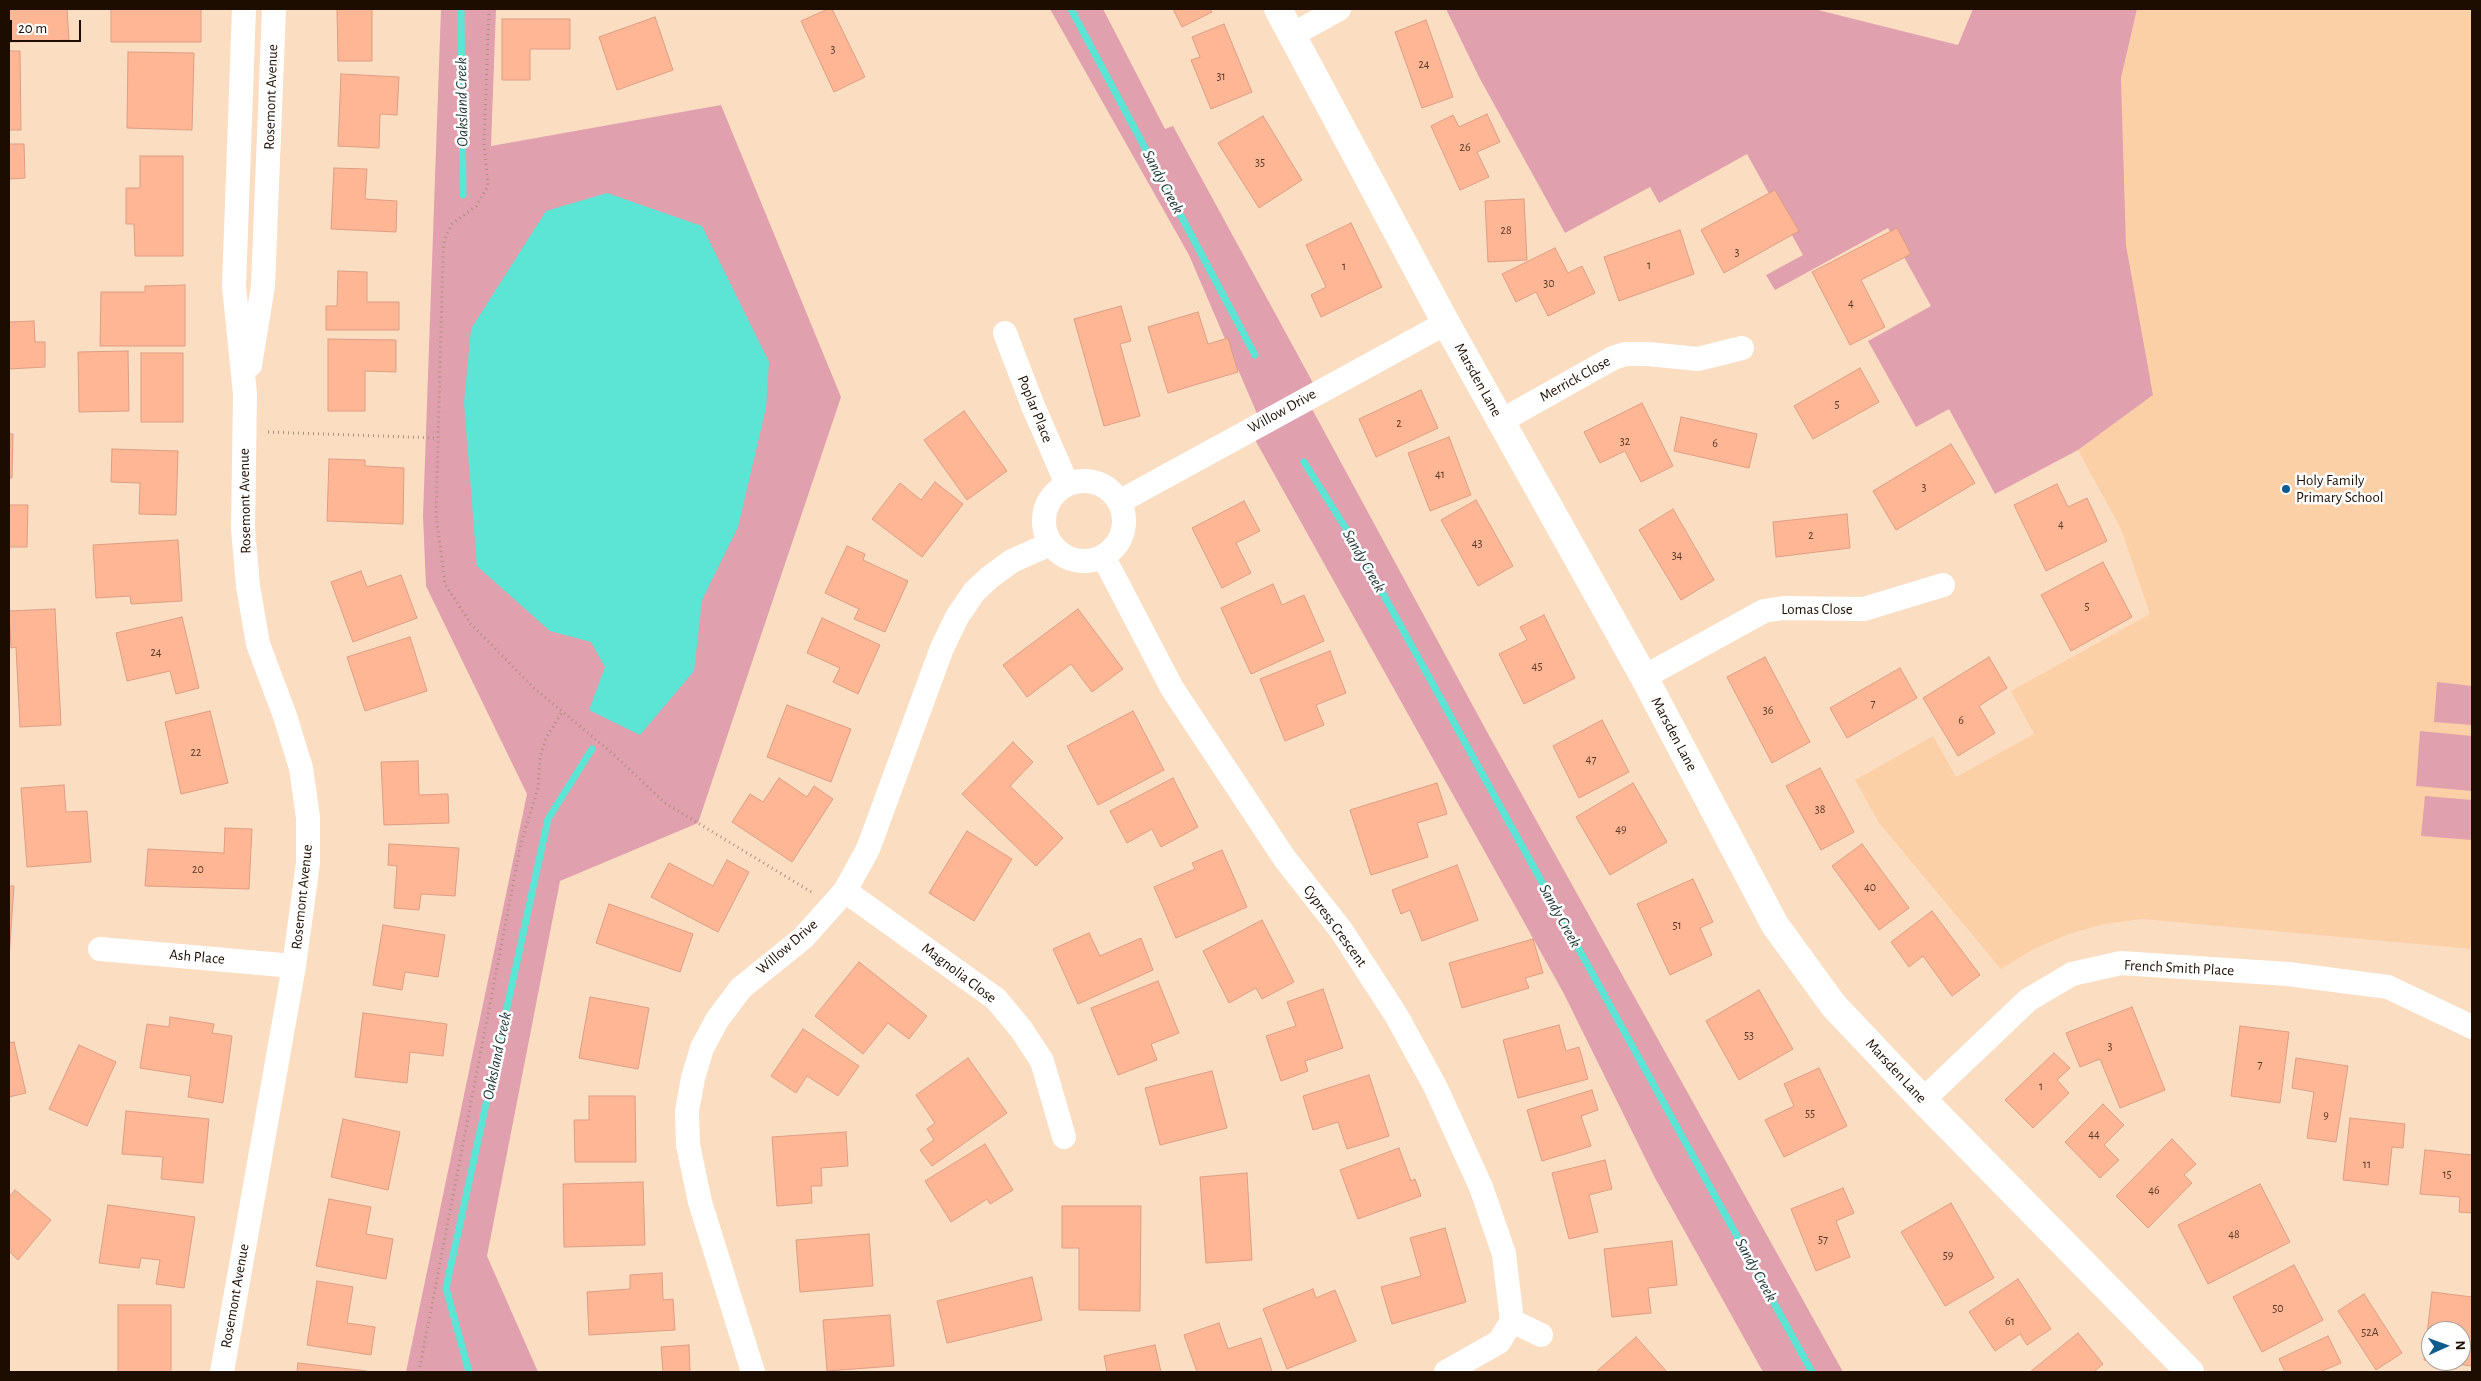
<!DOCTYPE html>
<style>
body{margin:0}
#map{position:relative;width:2481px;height:1381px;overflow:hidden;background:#fbddc2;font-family:"Alegreya Sans",sans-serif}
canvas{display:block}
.frame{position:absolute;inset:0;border:10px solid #1d0d00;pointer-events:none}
.north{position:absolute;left:2421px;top:1321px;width:50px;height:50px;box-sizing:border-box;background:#fff;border:1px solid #a59e99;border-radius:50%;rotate:88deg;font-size:14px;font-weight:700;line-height:20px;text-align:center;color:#1d0d00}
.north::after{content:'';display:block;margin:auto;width:18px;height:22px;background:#0e5b8e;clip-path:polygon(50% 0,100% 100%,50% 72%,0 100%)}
.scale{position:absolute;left:10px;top:20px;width:71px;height:22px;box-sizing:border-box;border:2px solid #1d0d00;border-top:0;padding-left:6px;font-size:15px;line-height:18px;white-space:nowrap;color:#1d0d00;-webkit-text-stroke:4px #fff;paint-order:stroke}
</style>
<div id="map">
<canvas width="2481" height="1381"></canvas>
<div class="frame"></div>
<div class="north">N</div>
<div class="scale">20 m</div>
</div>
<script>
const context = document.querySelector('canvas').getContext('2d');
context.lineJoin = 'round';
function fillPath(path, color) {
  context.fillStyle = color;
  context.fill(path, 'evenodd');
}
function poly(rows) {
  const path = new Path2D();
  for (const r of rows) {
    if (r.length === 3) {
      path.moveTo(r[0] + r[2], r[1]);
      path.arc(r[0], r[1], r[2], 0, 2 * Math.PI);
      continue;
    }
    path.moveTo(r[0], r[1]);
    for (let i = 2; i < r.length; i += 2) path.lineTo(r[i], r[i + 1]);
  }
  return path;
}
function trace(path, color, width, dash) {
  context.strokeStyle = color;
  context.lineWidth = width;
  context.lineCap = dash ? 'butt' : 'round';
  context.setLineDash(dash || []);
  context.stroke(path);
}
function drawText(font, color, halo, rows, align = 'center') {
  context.font = font + ' "Alegreya Sans",sans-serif';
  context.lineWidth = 5;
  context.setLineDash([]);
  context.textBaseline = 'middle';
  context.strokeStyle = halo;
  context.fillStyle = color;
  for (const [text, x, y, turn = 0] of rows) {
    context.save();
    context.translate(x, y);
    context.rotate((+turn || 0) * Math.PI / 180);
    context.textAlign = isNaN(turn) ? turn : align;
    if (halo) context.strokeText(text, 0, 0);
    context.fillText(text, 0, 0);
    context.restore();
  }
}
const built = poly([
 [2137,9,2472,9,2472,949,2142,919,2104,924,2066,935,2032,950,2001,969,1879,823,1855,780,1933,736,1956,777,2034,734,2011,691,2150,614,2121,529,2078,450,2153,395,2126,245,2121,78]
]);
const green = poly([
 [441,9,496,9,491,146,721,105,841,397,698,823,560,881,487,1256,538,1372,406,1372,527,794,426,586,423,516],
 [1050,9,1103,9,1165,129,1173,126,1318,392,1306,398,1486,730,1843,1372,1763,1372,1655,1178,1563,992,1249,429,1261,423,1189,255],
 [1446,9,1814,9,1958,45,1973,9,2137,9,2121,78,2126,245,2153,395,2078,450,1995,494,1949,409,1916,427,1868,341,1931,306,1888,228,1775,290,1766,275,1803,255,1747,154,1659,203,1650,187,1565,233,1479,77],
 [2437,682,2472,686,2472,725,2434,722],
 [2420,731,2472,736,2472,791,2416,786],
 [2425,796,2472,800,2472,840,2421,836]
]);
const water = poly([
 [607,193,702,226,769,362,766,408,738,527,702,600,694,671,640,735,589,710,605,667,591,642,550,631,477,566,464,402,471,329,546,211]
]);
const stream = poly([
 [461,9,463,195],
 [1071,9,1255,355],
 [1304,462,1355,543,1812,1372],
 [469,1372,446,1288,548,819,592,749]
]);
const building = poly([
 [9,9,67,9,69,40,9,42,9,9],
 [111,9,201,9,201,42,111,42,111,9],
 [337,9,372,9,372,61,338,61,337,9],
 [828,9,832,9,865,77,834,92,801,21,828,9],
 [1173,9,1210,9,1212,12,1182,27,1173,9],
 [655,17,673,70,617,90,599,37,655,17],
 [502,19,570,19,570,49,530,49,530,80,502,80,502,19],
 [1426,20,1453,97,1422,108,1395,32,1426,20],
 [1224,24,1252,92,1211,109,1191,60,1200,57,1192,37,1224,24],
 [9,51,20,51,21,130,9,130,9,51],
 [128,52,194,53,192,130,127,128,128,52],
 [341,74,399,77,397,115,380,114,379,148,338,146,341,74],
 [1487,114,1500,142,1477,152,1489,177,1460,190,1431,126,1453,115,1459,127,1487,114],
 [1263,116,1302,180,1259,208,1218,143,1263,116],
 [9,144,24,144,25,178,9,179,9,144],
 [140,156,183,156,183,256,135,256,134,224,126,224,126,188,140,188,140,156],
 [334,168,367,169,365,199,397,201,396,232,331,229,334,168],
 [1775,190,1799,231,1724,273,1701,230,1775,190],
 [1524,199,1527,260,1488,262,1485,201,1524,199],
 [1351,223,1382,287,1321,317,1311,295,1326,287,1306,245,1351,223],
 [1897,228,1911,254,1861,280,1885,327,1850,345,1812,272,1897,228],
 [1680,230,1694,274,1619,301,1604,257,1680,230],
 [1555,248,1568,273,1582,266,1595,293,1548,316,1536,292,1516,302,1502,274,1555,248],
 [338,271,367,272,367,302,399,302,399,330,326,330,326,306,337,306,338,271],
 [185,285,185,346,100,346,101,292,145,292,145,286,185,285],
 [1121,306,1131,341,1120,344,1140,416,1104,426,1074,319,1121,306],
 [1198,312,1208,344,1228,338,1238,372,1168,393,1148,327,1198,312],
 [34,321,35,342,45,342,45,367,9,369,9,322,34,321],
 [328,339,396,340,396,372,365,371,365,411,328,411,328,339],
 [128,351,129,411,79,412,78,352,128,351],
 [141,353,183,353,183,422,141,422,141,353],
 [1860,368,1879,402,1813,439,1794,406,1860,368],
 [1421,390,1438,428,1376,457,1359,419,1421,390],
 [1642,403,1673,466,1641,482,1625,451,1600,463,1584,432,1642,403],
 [964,411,1007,471,967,500,924,440,964,411],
 [1681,417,1757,434,1749,468,1674,451,1681,417],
 [9,434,13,434,12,478,9,478,9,434],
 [1449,437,1471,495,1430,511,1408,453,1449,437],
 [1951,444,1975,483,1896,530,1873,491,1951,444],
 [112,449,178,451,176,515,139,514,140,483,111,482,112,449],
 [329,459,365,460,365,466,404,468,403,524,327,521,329,459],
 [935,482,963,504,922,557,872,519,900,483,921,500,935,482],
 [2057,484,2068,507,2087,498,2107,541,2046,571,2014,505,2057,484],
 [1476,500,1513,566,1478,586,1441,520,1476,500],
 [1244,501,1260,531,1236,543,1251,573,1222,588,1192,528,1244,501],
 [9,505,28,505,27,547,9,547,9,505],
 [1673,509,1714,580,1681,600,1639,530,1673,509],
 [1847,514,1850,548,1776,557,1773,522,1847,514],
 [178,540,182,601,131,604,130,596,96,598,93,545,178,540],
 [847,546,865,554,863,560,908,581,885,632,854,619,859,609,825,593,847,546],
 [2103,562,2132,617,2071,651,2041,595,2103,562],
 [361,571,367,587,401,575,417,618,353,642,331,582,361,571],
 [1273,584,1282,605,1304,595,1324,641,1251,674,1221,608,1273,584],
 [55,609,61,725,20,727,16,647,11,648,9,611,55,609],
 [1078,609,1123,669,1092,692,1071,664,1027,697,1003,665,1078,609],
 [1544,615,1575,678,1524,704,1499,654,1527,640,1520,627,1544,615],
 [182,617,199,688,176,694,170,671,127,681,116,633,182,617],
 [822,618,880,645,858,694,833,682,840,668,807,653,822,618],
 [410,637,427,691,365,711,347,657,410,637],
 [1330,651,1346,693,1316,705,1324,725,1285,741,1260,679,1330,651],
 [1765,657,1810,742,1772,763,1727,677,1765,657],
 [1989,657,2007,688,1979,706,1995,733,1958,756,1923,698,1989,657],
 [1900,668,1917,698,1847,738,1830,708,1900,668],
 [787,705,851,729,831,782,767,757,787,705],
 [210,711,228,783,181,794,165,722,210,711],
 [1133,711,1164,770,1098,805,1067,746,1133,711],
 [1602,720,1629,772,1579,798,1553,746,1602,720],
 [1013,742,1033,762,1010,786,1063,838,1036,866,962,794,1013,742],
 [418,761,419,795,448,794,449,823,384,825,381,762,418,761],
 [1820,768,1854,832,1821,850,1786,786,1820,768],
 [779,778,807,797,814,786,833,799,792,862,732,822,750,794,763,802,779,778],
 [1173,778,1198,827,1161,847,1152,829,1127,843,1110,811,1173,778],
 [1437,783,1447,814,1417,823,1428,857,1371,875,1350,810,1437,783],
 [1633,783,1667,842,1610,875,1576,817,1633,783],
 [64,785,66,812,87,811,91,862,27,867,21,788,64,785],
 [225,828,252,829,249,889,145,886,148,849,224,853,225,828],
 [967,831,1012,859,974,921,929,893,967,831],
 [389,844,459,848,455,896,421,894,419,910,394,908,397,866,388,865,389,844],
 [1862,844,1909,908,1879,930,1832,866,1862,844],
 [1222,850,1247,907,1176,938,1154,887,1195,869,1192,863,1222,850],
 [727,860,749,872,718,932,651,897,669,863,713,886,727,860],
 [1457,865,1478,920,1422,941,1410,910,1401,914,1392,890,1457,865],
 [1693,879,1713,922,1700,928,1712,955,1670,975,1637,904,1693,879],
 [9,886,14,886,9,959,9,886],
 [609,904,693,934,680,972,596,943,609,904],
 [1932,911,1980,975,1952,996,1923,956,1909,967,1891,942,1932,911],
 [1262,920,1294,982,1262,999,1256,988,1229,1003,1203,951,1262,920],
 [383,925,445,935,438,977,405,972,402,990,373,985,383,925],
 [1089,933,1100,956,1141,938,1153,970,1078,1004,1053,949,1089,933],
 [1533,939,1543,973,1525,978,1529,988,1462,1008,1449,963,1533,939],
 [859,962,927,1016,909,1039,888,1023,863,1054,815,1016,859,962],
 [1158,981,1179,1033,1151,1044,1157,1060,1118,1075,1091,1008,1158,981],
 [1323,989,1343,1048,1305,1061,1308,1071,1281,1081,1266,1036,1296,1026,1287,1002,1323,989],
 [1759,990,1793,1049,1739,1080,1706,1021,1759,990],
 [590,997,649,1008,638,1069,579,1058,590,997],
 [2132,1007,2165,1090,2120,1108,2100,1059,2080,1067,2066,1033,2132,1007],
 [363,1013,447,1024,443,1056,410,1052,407,1083,355,1077,363,1013],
 [170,1017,214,1024,212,1033,232,1036,223,1103,188,1097,191,1076,140,1068,147,1024,169,1027,170,1017],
 [1559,1025,1566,1051,1579,1047,1588,1079,1518,1098,1503,1040,1559,1025],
 [2240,1026,2289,1032,2280,1103,2231,1096,2240,1026],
 [803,1029,859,1066,838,1096,807,1076,796,1093,771,1076,803,1029],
 [14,1042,26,1093,9,1097,9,1043,14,1042],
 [79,1045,116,1062,87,1126,49,1109,79,1045],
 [2054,1053,2070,1068,2057,1080,2069,1093,2033,1128,2005,1100,2054,1053],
 [968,1058,1007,1113,932,1166,920,1150,934,1140,927,1129,935,1123,916,1095,968,1058],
 [2296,1058,2348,1066,2336,1142,2307,1138,2314,1092,2292,1088,2296,1058],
 [1819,1068,1847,1126,1784,1157,1765,1120,1794,1106,1784,1084,1819,1068],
 [1212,1071,1227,1128,1160,1145,1145,1088,1212,1071],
 [1369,1075,1389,1136,1347,1149,1338,1122,1313,1130,1303,1096,1369,1075],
 [1592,1090,1598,1110,1581,1116,1591,1146,1542,1161,1527,1110,1592,1090],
 [589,1096,635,1096,636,1162,575,1162,574,1120,589,1120,589,1096],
 [2103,1104,2124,1125,2104,1145,2119,1160,2100,1178,2065,1142,2103,1104],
 [126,1111,209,1119,203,1183,161,1179,163,1157,122,1154,126,1111],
 [2350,1118,2405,1124,2403,1148,2392,1147,2388,1185,2343,1180,2350,1118],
 [343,1119,400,1132,388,1190,331,1177,343,1119],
 [846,1132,848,1166,821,1168,822,1186,811,1186,812,1203,777,1206,772,1137,846,1132],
 [2172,1139,2196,1164,2184,1175,2192,1183,2148,1228,2116,1196,2172,1139],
 [985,1144,1013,1190,990,1204,987,1199,951,1222,925,1181,985,1144],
 [1399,1148,1411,1181,1415,1179,1421,1196,1358,1219,1340,1170,1399,1148],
 [2425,1150,2472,1155,2472,1213,2459,1212,2460,1197,2420,1194,2425,1150],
 [1605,1160,1612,1189,1589,1195,1598,1232,1569,1239,1552,1173,1605,1160],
 [1247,1173,1252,1260,1206,1263,1200,1177,1247,1173],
 [643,1182,645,1245,564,1247,563,1184,643,1182],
 [2260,1184,2290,1242,2208,1284,2178,1225,2260,1184],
 [1843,1188,1854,1213,1836,1221,1850,1257,1816,1271,1791,1209,1843,1188],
 [15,1190,51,1220,18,1260,9,1251,9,1197,15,1190],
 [329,1199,371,1207,366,1234,393,1239,386,1279,316,1266,329,1199],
 [1951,1203,1994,1278,1945,1306,1901,1232,1951,1203],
 [108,1205,195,1217,184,1288,156,1284,160,1260,141,1258,139,1268,99,1263,108,1205],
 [1062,1206,1141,1206,1140,1311,1079,1310,1079,1248,1062,1248,1062,1206],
 [1445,1228,1466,1302,1392,1324,1381,1287,1421,1276,1410,1238,1445,1228],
 [869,1234,873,1286,800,1292,796,1240,869,1234],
 [1672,1241,1677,1285,1648,1288,1651,1313,1612,1317,1604,1249,1672,1241],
 [2294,1265,2323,1320,2262,1352,2233,1297,2294,1265],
 [662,1273,663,1300,673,1299,675,1330,589,1335,587,1292,630,1289,630,1275,662,1273],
 [1032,1277,1042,1320,947,1343,937,1301,1032,1277],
 [2018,1279,2051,1329,2027,1345,2020,1334,1995,1351,1969,1312,2018,1279],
 [317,1281,353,1287,347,1323,375,1327,371,1355,307,1345,317,1281],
 [1313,1289,1316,1298,1335,1290,1356,1341,1287,1369,1263,1309,1313,1289],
 [2432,1292,2472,1297,2472,1366,2424,1360,2432,1292],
 [2431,1331,2461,1331,2461,1361,2431,1361,2431,1331],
 [2364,1294,2402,1353,2376,1370,2338,1311,2364,1294],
 [118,1305,171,1305,171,1372,118,1372,118,1305],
 [890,1315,894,1366,827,1371,823,1320,890,1315],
 [1219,1323,1228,1349,1261,1338,1272,1372,1197,1372,1184,1335,1219,1323],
 [2078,1333,2103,1364,2094,1372,2030,1372,2078,1333],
 [2328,1336,2341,1363,2320,1372,2285,1372,2279,1359,2328,1336],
 [1636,1337,1667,1372,1596,1372,1636,1337],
 [689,1345,690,1372,663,1372,661,1347,689,1345],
 [1155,1345,1161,1372,1107,1372,1104,1356,1155,1345],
 [298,1363,367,1371,367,1372,297,1372,298,1363]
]);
const path = poly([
 [489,9,484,142,488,186,476,206,452,224,444,241,443,255,436,515,445,584,471,624,534,688,612,753,665,803,813,893],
 [268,432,437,438],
 [419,1372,521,843,538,788,540,757,546,738,562,712]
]);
const street = poly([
 [1292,35,1339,9],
 [1005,333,1033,406,1067,484],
 [250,365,263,286,274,9],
 [1501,421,1613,358,1625,354,1648,354,1698,359,1742,348],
 [1084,521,40],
 [1119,502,1446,323],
 [1103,556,1172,688,1285,859,1341,930,1396,1015,1435,1086,1481,1187,1504,1254,1512,1321,1499,1342,1446,1372],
 [1644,677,1764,611,1783,608,1864,609,1943,585],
 [845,891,996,999,1021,1029,1042,1061,1064,1137],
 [100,949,294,966],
 [1923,1100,2028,1000,2072,974,2121,963,2288,974,2388,987,2472,1027],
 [1512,1321,1541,1335],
 [222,1372,294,966,308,863,308,817,301,768,285,716,258,644,248,586,243,529,245,394,234,286,244,9],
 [753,1372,700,1202,688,1145,687,1111,693,1078,702,1048,717,1020,741,988,803,938,845,891,868,849,942,648,957,617,974,592,990,577,1012,561,1050,544]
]);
const secondary = poly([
 [1278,9,1446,323,1644,677,1775,925,1834,1006,1923,1100,2190,1372]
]);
const markers = [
 [2286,489,5,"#0e5b8e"]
];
const numberNames = [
 ["3",833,49],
 ["24",1424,64],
 ["31",1221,76],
 ["26",1465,147],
 ["35",1260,162],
 ["28",1506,230],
 ["3",1737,252],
 ["1",1649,265],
 ["1",1344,266],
 ["30",1549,283],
 ["4",1851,303],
 ["5",1837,404],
 ["2",1399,423],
 ["32",1625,441],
 ["6",1715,443],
 ["41",1440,474],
 ["3",1924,487],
 ["4",2061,524],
 ["2",1811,535],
 ["43",1477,543],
 ["34",1677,555],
 ["5",2087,606],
 ["24",156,652],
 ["45",1537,666],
 ["7",1873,703],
 ["36",1768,710],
 ["6",1961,720],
 ["22",196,752],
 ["47",1591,759],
 ["38",1820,809],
 ["49",1621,829],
 ["20",198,869],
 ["40",1870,887],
 ["51",1677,925],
 ["53",1749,1035],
 ["3",2110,1046],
 ["7",2260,1064],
 ["1",2041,1086],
 ["55",1810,1113],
 ["9",2326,1115],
 ["44",2094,1134],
 ["11",2367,1164],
 ["15",2447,1174],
 ["46",2154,1190],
 ["48",2234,1234],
 ["57",1823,1239],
 ["59",1948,1255],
 ["50",2278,1308],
 ["61",2010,1321],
 ["52A",2370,1332]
];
const streetNames = [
 ["Rosemont Avenue",271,97,-88],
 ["Merrick Close",1575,379,-29],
 ["Marsden Lane",1478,380,61],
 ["Poplar Place",1035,409,68],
 ["Willow Drive",1282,411,-29],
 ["Rosemont Avenue",245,501,-91],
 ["Lomas Close",1817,609],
 ["Marsden Lane",1674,734,62],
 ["Rosemont Avenue",302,897,-84],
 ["Cypress Crescent",1335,926,54],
 ["Willow Drive",787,947,-41],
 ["Ash Place",197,957,5],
 ["French Smith Place",2179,968,3],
 ["Magnolia Close",959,973,37],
 ["Marsden Lane",1896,1071,47],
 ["Rosemont Avenue",235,1296,-80]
];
const poiNames = [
 ["Holy Family",2296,480],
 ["Primary School",2296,497]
];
const waterNames = [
 ["Oaksland Creek",462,102,-91],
 ["Sandy Creek",1163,182,62],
 ["Sandy Creek",1364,561,60],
 ["Sandy Creek",1560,916,61],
 ["Oaksland Creek",497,1056,-78],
 ["Sandy Creek",1756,1270,61]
];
fillPath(built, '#fcd0a7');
fillPath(green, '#e0a0ad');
fillPath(water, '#5ce4d5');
trace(stream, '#5ce4d5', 7);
fillPath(building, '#ffb695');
trace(building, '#db9e83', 1);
trace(path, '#a9907b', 3, [1, 4]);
trace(street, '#fff', 24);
trace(secondary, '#fff', 28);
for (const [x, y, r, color] of markers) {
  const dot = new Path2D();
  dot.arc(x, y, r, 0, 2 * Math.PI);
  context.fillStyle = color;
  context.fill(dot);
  trace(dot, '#fff', 2);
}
drawText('12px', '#563725', null, numberNames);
drawText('15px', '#1d0d00', '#fff', streetNames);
drawText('15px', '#1d0d00', '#fff', poiNames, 'left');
drawText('italic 16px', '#213936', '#fff', waterNames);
</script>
